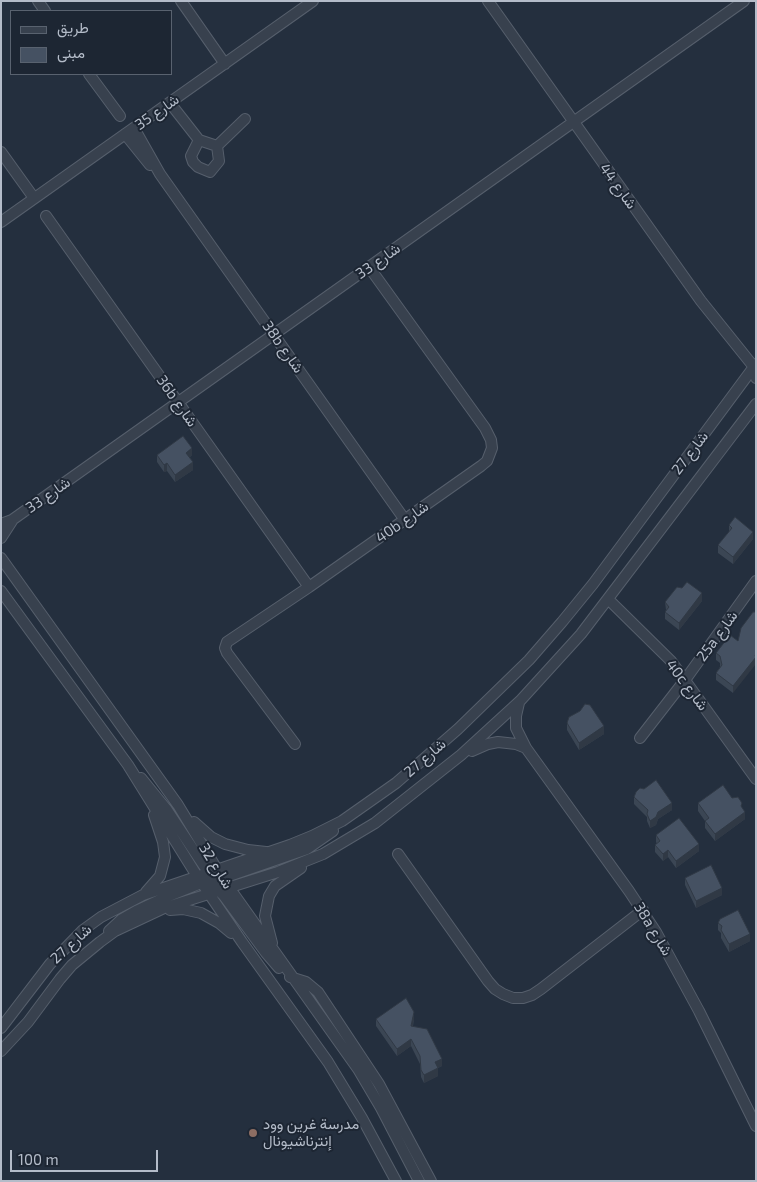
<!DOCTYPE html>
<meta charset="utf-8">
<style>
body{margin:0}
#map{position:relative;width:757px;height:1182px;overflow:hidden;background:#242f3e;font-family:"Exo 2",Vazirmatn,sans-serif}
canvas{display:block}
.frame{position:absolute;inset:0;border:2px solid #b4bcc9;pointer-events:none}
.legend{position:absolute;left:10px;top:10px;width:162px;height:65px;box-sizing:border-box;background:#1d2633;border:1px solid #59626f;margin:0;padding:6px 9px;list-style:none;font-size:15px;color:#b4bcc9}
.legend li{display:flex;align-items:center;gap:10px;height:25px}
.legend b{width:25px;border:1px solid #59626f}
.scale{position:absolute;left:10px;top:1150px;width:148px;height:22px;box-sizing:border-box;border:2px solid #b4bcc9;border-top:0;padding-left:6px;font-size:15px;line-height:18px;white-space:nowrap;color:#b4bcc9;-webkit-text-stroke:4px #1d2633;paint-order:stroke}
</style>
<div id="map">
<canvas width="757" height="1182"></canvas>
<div class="frame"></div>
<ul class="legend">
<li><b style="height:6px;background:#38414e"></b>طريق</li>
<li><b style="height:14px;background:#455162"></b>مبنى</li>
</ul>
<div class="scale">100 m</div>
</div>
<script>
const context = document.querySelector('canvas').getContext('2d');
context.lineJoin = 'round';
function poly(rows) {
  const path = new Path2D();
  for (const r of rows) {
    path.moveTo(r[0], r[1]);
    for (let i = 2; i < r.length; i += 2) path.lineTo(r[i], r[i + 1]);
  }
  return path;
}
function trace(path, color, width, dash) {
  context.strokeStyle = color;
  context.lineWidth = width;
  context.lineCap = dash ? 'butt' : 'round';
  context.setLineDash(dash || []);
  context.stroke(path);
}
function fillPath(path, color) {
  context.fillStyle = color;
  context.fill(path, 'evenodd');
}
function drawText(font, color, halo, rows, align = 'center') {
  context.font = font + ' "Exo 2",Vazirmatn,sans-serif';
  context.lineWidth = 4;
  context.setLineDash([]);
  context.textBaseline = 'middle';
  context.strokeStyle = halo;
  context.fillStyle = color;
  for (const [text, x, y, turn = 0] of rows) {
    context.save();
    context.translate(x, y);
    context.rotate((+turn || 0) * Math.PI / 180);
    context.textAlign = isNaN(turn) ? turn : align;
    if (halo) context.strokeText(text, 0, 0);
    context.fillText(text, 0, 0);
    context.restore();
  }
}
const minor = poly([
 [38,1,45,11],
 [181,1,225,64],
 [488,1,701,301,754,367,756,378],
 [89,74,120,116],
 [170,103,199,140,217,146],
 [134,128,160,174,405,520],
 [125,134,150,165],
 [199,140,191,156,193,162,198,167,210,172,219,161,217,146,245,119],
 [1,152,34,198],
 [46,216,309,587],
 [1,222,313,1],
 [1,524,12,520,744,1],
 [1,538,12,521],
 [1,558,178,805,223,879,358,1069,381,1108,419,1181],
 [1,591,128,765,197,876,242,942,328,1062,362,1118,396,1181],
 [608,599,671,661,756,779],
 [519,703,516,716,516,728,526,748,629,891,656,932,699,1011,756,1126],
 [640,738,685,680,756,581],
 [295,744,227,653,225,648,227,642,309,587,481,466,487,461,492,448,491,440,485,428,369,267],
 [472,751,488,744,498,742,516,744,526,748],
 [141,778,167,810,212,878],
 [194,822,211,837,225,844,248,850,266,852],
 [398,854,488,981,495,989,503,994,513,998,523,998,532,995,541,989,643,910],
 [200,878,215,887,224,896,266,953,279,968],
 [218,884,229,876,307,849,333,831],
 [146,892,160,876,165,857,163,842,154,815],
 [170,910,183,909,201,913,219,923,231,933],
 [109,931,122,919,136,911,166,897,206,881],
 [272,943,265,916,269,896,275,886,301,868],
 [290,977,306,982,318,992,379,1084,431,1181],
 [1,1028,50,964,83,930,101,917,143,895,290,845,312,836,342,821,396,783,458,729,529,660,562,622,593,584,756,364],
 [1,1051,28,1022,60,979,72,965,100,942,115,931,164,908,278,872,323,854,375,823,461,755,520,701,581,634,756,404]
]);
const wall = poly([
 [157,455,192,455,190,457,193,470,175,482,167,471,164,472,157,462],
 [729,525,753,539,733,564,718,553,718,545,729,532],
 [702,601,679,630,665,619,665,612,666,610,665,602],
 [738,641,733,693,716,680,716,673,720,667,720,663,716,660,716,653],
 [567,723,604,734,579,750,567,730],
 [634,797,672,810,658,819,656,825,650,828,647,821,647,817,634,804],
 [732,798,742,808,745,819,715,841,705,828,705,821,698,811,698,803],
 [656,835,699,851,676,868,668,857,663,861,655,852,655,845,657,844,656,842],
 [685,878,722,895,696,908,685,885],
 [718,923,750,941,729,952,721,938,721,933,718,930],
 [376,1019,414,1019,413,1026,442,1066,438,1068,438,1076,424,1083,421,1077,420,1064,411,1046,397,1056,376,1026]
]);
const shadedWall = poly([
 [192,448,192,455,186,460,186,453],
 [193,462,193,470,175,482,175,475],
 [167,463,167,471,164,472,164,465],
 [753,532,753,539,733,564,733,557],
 [702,593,702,601,679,630,679,623],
 [756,654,756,664,733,693,733,686],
 [604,726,604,734,579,750,579,743],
 [672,803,672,810,658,819,656,825,650,828,650,821,658,812],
 [745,812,745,819,715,841,715,834],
 [699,844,699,851,676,868,676,861],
 [668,850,668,857,663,861,663,854],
 [722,888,722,895,696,908,696,901],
 [750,934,750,941,729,952,729,944],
 [414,1012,414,1019,411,1033,411,1026],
 [411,1039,411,1046,397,1056,397,1049],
 [442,1059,442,1066,435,1069,435,1062],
 [438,1068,438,1076,424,1083,424,1075]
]);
const building = poly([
 [183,436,192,448,186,453,193,462,175,475,167,463,164,465,157,455,183,436],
 [735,517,753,532,733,557,718,545,732,528,729,525,735,517],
 [687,582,702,593,679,623,665,612,669,607,665,602,677,587,682,588,687,582],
 [753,612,756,612,756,654,755,655,756,657,733,686,716,673,722,665,720,656,716,653,730,635,738,641,741,628,753,612],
 [585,704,590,705,604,726,579,743,567,723,569,717,580,711,585,704],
 [656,780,672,803,658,812,656,817,650,821,647,814,648,810,634,797,636,792,640,788,644,789,656,780],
 [723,785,732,798,738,797,742,803,741,806,745,812,715,834,705,821,709,818,698,803,723,785],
 [679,818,699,844,676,861,668,850,663,854,655,845,660,841,656,835,679,818],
 [711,865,722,888,696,901,685,878,711,865],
 [738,910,750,934,729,944,721,930,722,926,718,923,720,919,738,910],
 [406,998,414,1012,411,1026,427,1029,442,1059,435,1062,438,1068,424,1075,421,1070,420,1056,411,1039,397,1049,376,1019,406,998]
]);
const markers = [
 [253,1133,5,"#8d6e63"]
];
const streetNames = [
 ["شارع 35",157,112,-35],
 ["شارع 44",618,186,54],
 ["شارع 33",378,261,-35],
 ["38b شارع",283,347,55],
 ["36b شارع",177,401,55],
 ["شارع 27",690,453,-53],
 ["شارع 33",48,495,-35],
 ["40b شارع",402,522,-35],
 ["25a شارع",717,636,-54],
 ["40c شارع",687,685,53],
 ["شارع 27",425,758,-41],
 ["شارع 32",216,866,58],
 ["38a شارع",653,929,59],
 ["شارع 27",71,944,-43]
];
const poiNames = [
 ["مدرسة غرين وود",263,1124],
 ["إنترناشيونال",263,1141]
];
trace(minor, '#565f6c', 12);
trace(minor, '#38414e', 10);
fillPath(wall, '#3b4654');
fillPath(shadedWall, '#303945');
fillPath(building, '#455162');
trace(building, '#303945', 1);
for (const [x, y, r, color] of markers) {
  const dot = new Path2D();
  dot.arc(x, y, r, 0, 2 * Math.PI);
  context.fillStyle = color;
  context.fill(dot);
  trace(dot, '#1d2633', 2);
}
drawText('15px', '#b4bcc9', '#1d2633', streetNames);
drawText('15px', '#b4bcc9', '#1d2633', poiNames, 'left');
</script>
